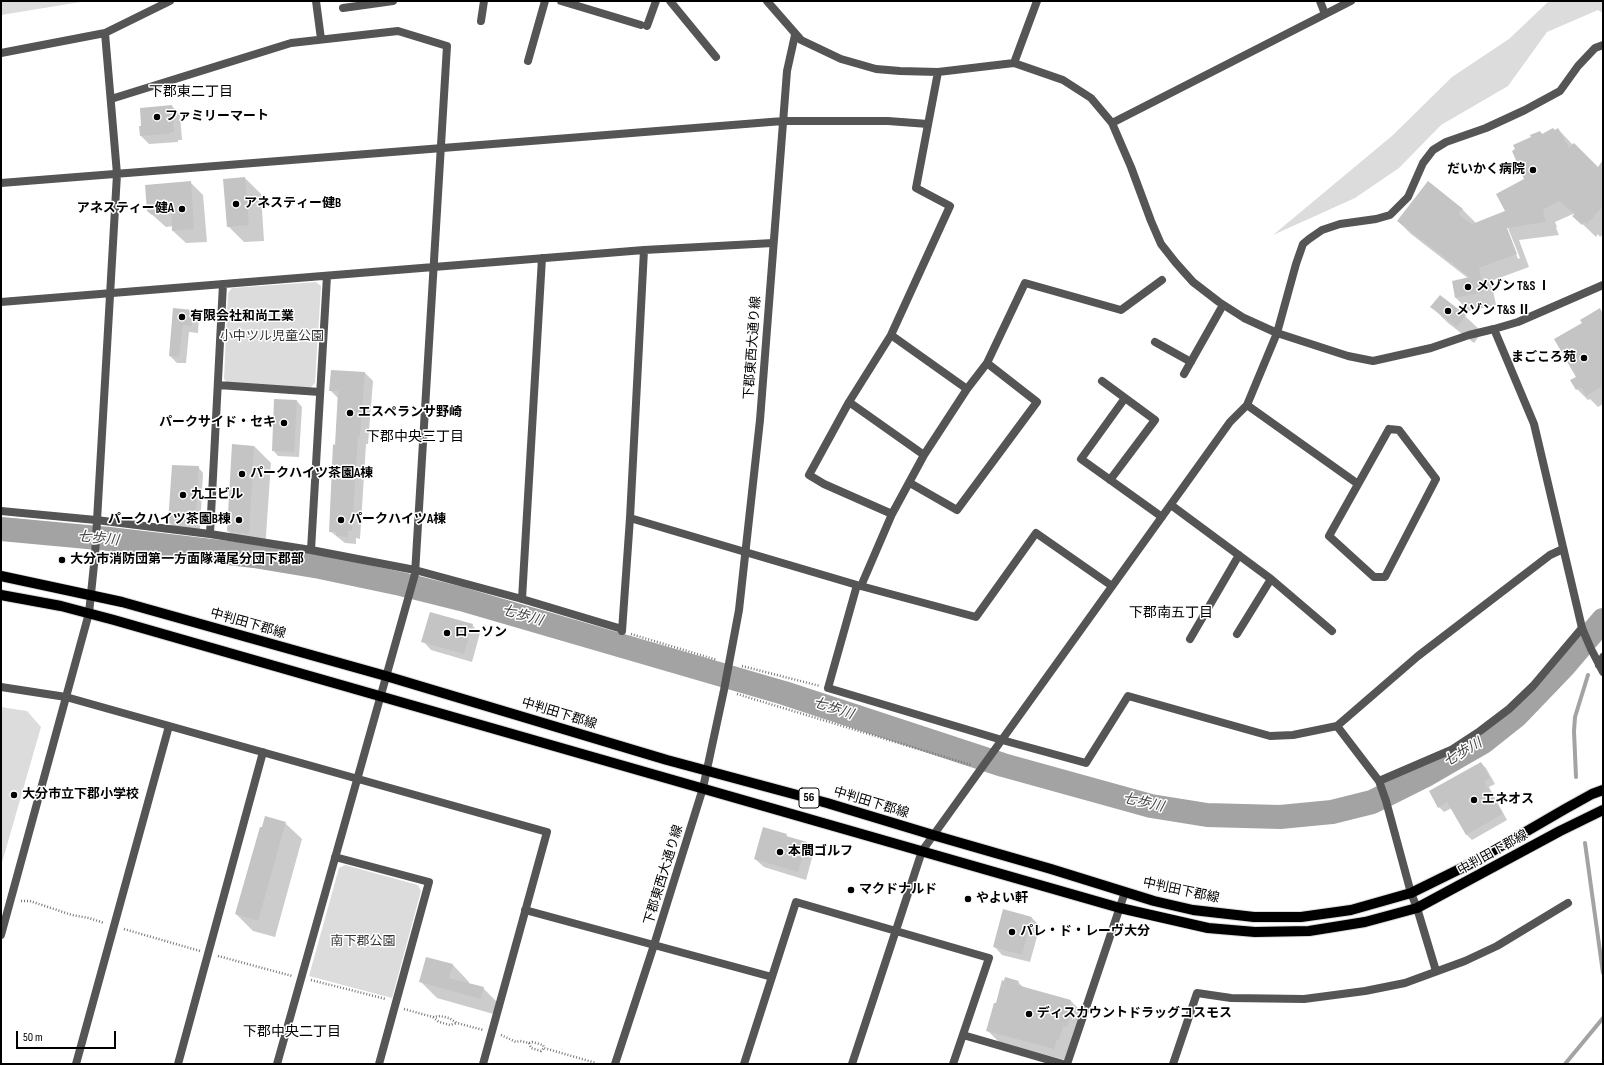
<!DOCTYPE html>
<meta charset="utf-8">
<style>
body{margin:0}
#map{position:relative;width:1604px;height:1065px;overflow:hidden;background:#fff;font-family:"Sofia Sans Condensed",sans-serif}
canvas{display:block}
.frame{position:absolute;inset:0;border:2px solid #000;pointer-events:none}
.scale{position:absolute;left:16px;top:1031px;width:100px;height:18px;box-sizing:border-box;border:2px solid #000;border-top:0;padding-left:5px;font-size:12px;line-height:14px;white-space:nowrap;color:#000;-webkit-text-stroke:3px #fff;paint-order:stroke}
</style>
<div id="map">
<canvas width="1604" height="1065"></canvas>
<div class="frame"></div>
<div class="scale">50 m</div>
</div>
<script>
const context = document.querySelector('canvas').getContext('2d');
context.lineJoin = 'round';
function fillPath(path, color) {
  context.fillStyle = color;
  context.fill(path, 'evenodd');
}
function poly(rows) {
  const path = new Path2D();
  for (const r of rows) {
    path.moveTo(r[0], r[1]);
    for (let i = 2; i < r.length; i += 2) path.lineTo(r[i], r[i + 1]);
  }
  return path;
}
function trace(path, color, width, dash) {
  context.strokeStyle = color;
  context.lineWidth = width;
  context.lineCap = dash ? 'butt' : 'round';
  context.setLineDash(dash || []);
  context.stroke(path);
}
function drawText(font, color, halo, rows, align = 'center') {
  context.font = font + ' "Sofia Sans Condensed","Noto Sans JP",sans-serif';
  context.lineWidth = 3;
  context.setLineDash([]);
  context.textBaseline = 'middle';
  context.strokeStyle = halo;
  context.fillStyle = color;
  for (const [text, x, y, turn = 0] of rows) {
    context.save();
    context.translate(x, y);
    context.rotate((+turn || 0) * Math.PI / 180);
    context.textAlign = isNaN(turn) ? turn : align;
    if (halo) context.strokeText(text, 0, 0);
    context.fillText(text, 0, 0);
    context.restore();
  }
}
const green = poly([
 [1,1,87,1,1,15],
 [1549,1,1603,1,1603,13,1598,10,1547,32,1508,86,1441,125,1399,168,1355,198,1273,235,1393,135,1452,77,1509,39],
 [316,282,321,286,315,383,310,388,228,383,224,379,228,293,232,288],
 [1,707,27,711,41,727,1,866],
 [345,865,418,885,421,891,392,998,309,976,339,868]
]);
const shadow = poly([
 [172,106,180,115,182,140,178,140,178,142,149,144,141,136],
 [1558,129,1573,145,1598,168,1603,162,1603,234,1600,237,1598,234,1596,237,1574,216,1575,215,1573,214,1555,222,1557,227,1556,228,1559,235,1519,240,1529,267,1491,281,1496,305,1469,311,1456,298,1453,282,1469,279,1411,234,1398,221,1462,209,1476,223,1507,212,1526,179,1533,137,1540,132,1543,135],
 [1506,228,1508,228,1520,258,1518,259],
 [245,178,261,194,264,241,244,242,228,226],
 [190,182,203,195,207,242,186,243,173,231,173,226,166,227,148,211],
 [1432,307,1465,316,1482,332,1474,343,1448,323],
 [174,309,192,311,199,317,198,333,189,332,186,363,177,363,170,356],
 [1599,309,1603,313,1603,404,1598,407,1590,399,1588,400,1577,389,1577,377],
 [365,373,373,381,368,444,366,444,360,539,356,538,356,544,345,543,330,531,339,399,330,390],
 [297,401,302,407,299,457,278,456,273,450],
 [254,446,271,463,265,550,245,547,228,531],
 [198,467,203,473,200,530,175,528,169,523],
 [472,625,480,633,472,662,431,650,423,641],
 [1481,763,1486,768,1495,784,1489,787,1507,820,1472,840,1467,835,1452,808,1444,812,1439,807],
 [285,823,302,839,275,937,253,931,236,914],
 [786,835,789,838,806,843,814,851,806,880,764,867,755,859],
 [1032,918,1040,926,1030,962,1002,955,994,946],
 [427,958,453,965,469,982,469,984,483,988,500,1005,497,1015,437,998,420,981],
 [1018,982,1024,988,1071,1001,1082,1012,1065,1060,999,1042,988,1031,997,1005]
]);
const stream = poly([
 [1576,777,1574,731,1575,717,1588,675],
 [1585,843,1603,973],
 [1565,1064,1603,1018]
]);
const river = poly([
 [1,529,109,539,254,556,320,567,401,584,461,599,784,693,1003,765,1151,806,1207,815,1280,817,1332,812,1372,802,1424,776,1483,742,1517,715,1564,666,1603,620]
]);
const building = poly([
 [172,105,174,132,170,132,170,134,140,136,139,126,141,126,140,108],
 [1553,128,1555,130,1558,128,1569,148,1574,143,1598,167,1603,160,1603,206,1587,224,1584,222,1582,225,1572,216,1575,214,1559,201,1543,209,1545,214,1543,215,1547,222,1507,228,1517,254,1479,268,1484,292,1455,298,1452,281,1470,277,1397,221,1428,181,1463,209,1458,214,1472,224,1505,211,1496,194,1524,179,1512,151,1515,149,1513,145,1531,137,1530,135,1540,131,1542,134],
 [245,177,249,225,227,227,223,179],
 [191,181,194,229,172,231,171,212,152,215,147,211,145,185],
 [1440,295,1466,315,1457,327,1430,307],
 [173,308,193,310,192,326,183,325,179,357,169,356],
 [1600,308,1603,314,1603,386,1586,396,1581,387,1576,390,1570,380,1576,377,1554,339,1582,323,1580,320],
 [331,370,365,372,360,436,358,436,352,531,348,531,348,537,336,536,336,532,329,532,333,444,335,445,338,391,329,391],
 [274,399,297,400,294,452,272,451],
 [232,444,254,446,249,534,227,531],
 [172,465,199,466,195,525,168,523],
 [430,612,473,624,464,654,421,642],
 [1481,762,1490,778,1484,782,1503,814,1466,835,1447,802,1438,808,1429,791],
 [265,816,286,822,258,921,235,914,260,827,262,827],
 [763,827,787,834,786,836,807,842,798,872,754,859],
 [1003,909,1032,917,1022,955,993,947],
 [426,957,453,964,449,978,484,987,481,999,419,982],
 [1005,977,1019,981,1017,985,1071,1000,1069,1008,1072,1009,1067,1027,1063,1026,1059,1040,1057,1039,1054,1049,986,1031,994,1003,996,1003,1002,980,1004,981]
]);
const path = poly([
 [631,634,717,660],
 [742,666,820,686],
 [737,694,971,765],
 [21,901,30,901,72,915,89,918,104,923],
 [124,929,200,951],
 [218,956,292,976],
 [311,980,386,999],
 [404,1009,433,1017,440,1016,449,1018,457,1023,483,1030],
 [433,1017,439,1022,450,1025,457,1023],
 [501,1035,516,1042,520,1041,529,1043,532,1042,543,1045,544,1048,596,1063],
 [529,1043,531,1048,541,1051,544,1048]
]);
const minor = poly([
 [316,1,321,39],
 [561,1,641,25],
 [670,1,716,57],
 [767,1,801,40,841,59,876,69,900,71,938,72,1014,63,1037,1],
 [1320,1,1325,14],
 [343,8,393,1],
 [481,21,484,1],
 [647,26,656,1],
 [105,33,117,174],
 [1,53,105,33,170,1],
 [528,61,545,1],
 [1014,63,1063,80,1091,98,1112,123,1131,167,1151,221,1161,244,1176,263,1193,282,1219,302,1244,318,1277,333,1348,356,1373,361,1431,348,1469,335,1494,329],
 [111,99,291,43,398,31,447,46,415,574,277,1064],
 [1112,123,1351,1],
 [1,302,644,250,773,243],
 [891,335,967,389],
 [1155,342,1191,362],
 [1184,374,1223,305],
 [1102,381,1155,420,1110,480],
 [218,385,320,392],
 [1125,398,1081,459,1162,517],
 [849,402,924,455],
 [1247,405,1358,484],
 [1389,429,1399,430,1436,479,1385,577,1374,577,1329,536,1389,429],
 [910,483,957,510,1037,402,987,363],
 [1171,505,1271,579,1332,631],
 [1,511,96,520,210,534,311,550,415,570,522,599,622,629],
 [892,514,824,484,809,475,849,402,891,335,950,206,916,188,938,72],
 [630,518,857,585,976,617,1036,533,1112,586],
 [210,534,223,284],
 [311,550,327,276],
 [857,585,828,688,1002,740,1086,763,1128,696,1270,736,1293,735,1337,726,1418,656,1550,555,1563,549],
 [861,586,892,514,924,455,967,389,987,363,1025,283,1121,310,1162,280],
 [522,599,542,258],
 [622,631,630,518,644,250],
 [1237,634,1271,579],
 [1190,639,1239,555],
 [1599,665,1603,657],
 [1,687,66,697,547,832,483,1064],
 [1337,726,1379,781,1386,801,1411,893,1417,908,1436,971],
 [1379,781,1451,750,1480,731,1509,709,1533,686,1582,628],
 [335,857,429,882,379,1064],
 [525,910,772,977],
 [963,1035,1063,1064],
 [76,1064,169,726],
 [178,1064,263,752],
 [744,1064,796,902,989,958,953,1064],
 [852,1064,922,851,1230,422,1247,405,1277,333,1296,264,1303,244,1309,239,1322,230,1340,224,1376,219,1390,215,1408,197,1423,163,1433,150,1446,142,1486,128,1525,110,1560,91,1578,66,1595,48,1603,45],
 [1173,1064,1197,993,1231,998,1304,999,1365,991,1405,983,1465,961,1497,946,1568,903]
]);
const tertiary = poly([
 [1,183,783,121,888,121,928,124],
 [1603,285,1518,322,1494,329,1534,424,1582,628,1591,649,1603,672],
 [1,935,89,613,95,555,117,174],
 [615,1064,654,945,703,788,724,690,739,610,760,420,787,71,795,35],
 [1067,1064,1125,892]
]);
const primary = poly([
 [1,576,122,602,386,676,667,760,827,803,933,835,1051,869,1154,901,1193,910,1254,917,1301,917,1351,910,1411,893,1472,863,1565,809,1592,794,1603,790],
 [1,595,61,606,114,620,1120,908,1208,928,1255,932,1309,931,1365,922,1417,908,1560,831,1603,810]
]);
const markers = [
 [157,117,4,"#000"],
 [1533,170,4,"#000"],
 [236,204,4,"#000"],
 [182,209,4,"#000"],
 [1468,287,4,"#000"],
 [1448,311,4,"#000"],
 [182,317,4,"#000"],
 [1584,358,4,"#000"],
 [350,413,4,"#000"],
 [284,423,4,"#000"],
 [242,474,4,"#000"],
 [183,495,4,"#000"],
 [239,520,4,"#000"],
 [341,520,4,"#000"],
 [62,560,4,"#000"],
 [447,633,4,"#000"],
 [14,795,4,"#000"],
 [1474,800,4,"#000"],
 [780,852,4,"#000"],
 [851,890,4,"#000"],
 [968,899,4,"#000"],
 [1012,932,4,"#000"],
 [1029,1014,4,"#000"]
];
const shields = [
 [809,798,20]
];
const shieldNames = [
 ["56",809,798]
];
const poiNames = [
 ["ファミリーマート",165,117],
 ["だいかく病院",1525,170,"right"],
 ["アネスティー健B",244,204],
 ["アネスティー健A",174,209,"right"],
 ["メゾン T&S Ⅰ",1476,287],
 ["メゾン T&S Ⅱ",1456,311],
 ["有限会社和尚工業",190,317],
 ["まごころ苑",1576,358,"right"],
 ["エスペランサ野崎",358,413],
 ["パークサイド・セキ",276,423,"right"],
 ["パークハイツ茶園A棟",250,474],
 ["九工ビル",191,495],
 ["パークハイツ茶園B棟",231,520,"right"],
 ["パークハイツA棟",349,520],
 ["大分市消防団第一方面隊滝尾分団下郡部",70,560],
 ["ローソン",455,633],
 ["大分市立下郡小学校",22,795],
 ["エネオス",1482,800],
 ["本間ゴルフ",788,852],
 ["マクドナルド",859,890],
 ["やよい軒",976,899],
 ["パレ・ド・レーヴ大分",1020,932],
 ["ディスカウントドラッグコスモス",1037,1014]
];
const parkNames = [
 ["小中ツル児童公園",272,337],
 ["南下郡公園",363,942]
];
const streetNames = [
 ["下郡東西大通り線",753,348,-86],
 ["中判田下郡線",248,624,16],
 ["中判田下郡線",559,714,17],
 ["中判田下郡線",871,803,17],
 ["中判田下郡線",1493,853,-29],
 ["下郡東西大通り線",664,875,-73],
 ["中判田下郡線",1181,891,12]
];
const neighbourhoodNames = [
 ["下郡東二丁目",191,92],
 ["下郡中央三丁目",415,437],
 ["下郡南五丁目",1171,613],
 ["下郡中央二丁目",292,1032]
];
const waterNames = [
 ["七歩川",98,539,6],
 ["七歩川",522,616,16],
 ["七歩川",833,709,18],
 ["七歩川",1463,753,-31],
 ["七歩川",1143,803,13]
];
fillPath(green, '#dcdcdc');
fillPath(shadow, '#0003');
trace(stream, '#a3a3a3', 4);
trace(river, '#a3a3a3', 24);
fillPath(building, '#c4c4c4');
trace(primary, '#dbdbdb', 12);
trace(path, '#777', 2.5, [1, 2]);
trace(minor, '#555', 8);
trace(tertiary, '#555', 8);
trace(primary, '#000', 10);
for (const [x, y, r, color] of markers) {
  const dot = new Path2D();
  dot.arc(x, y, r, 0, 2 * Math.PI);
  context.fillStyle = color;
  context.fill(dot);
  trace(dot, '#fff', 1.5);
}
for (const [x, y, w] of shields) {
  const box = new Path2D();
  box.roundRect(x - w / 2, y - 10, w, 20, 3);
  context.fillStyle = '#fff';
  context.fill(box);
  trace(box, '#000', 1);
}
drawText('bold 12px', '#000', null, shieldNames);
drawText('bold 13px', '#000', '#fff', poiNames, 'left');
drawText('13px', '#333', '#fff', parkNames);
drawText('13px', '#000', '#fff', streetNames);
drawText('14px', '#000', '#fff', neighbourhoodNames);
drawText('italic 14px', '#444', '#fff', waterNames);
</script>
